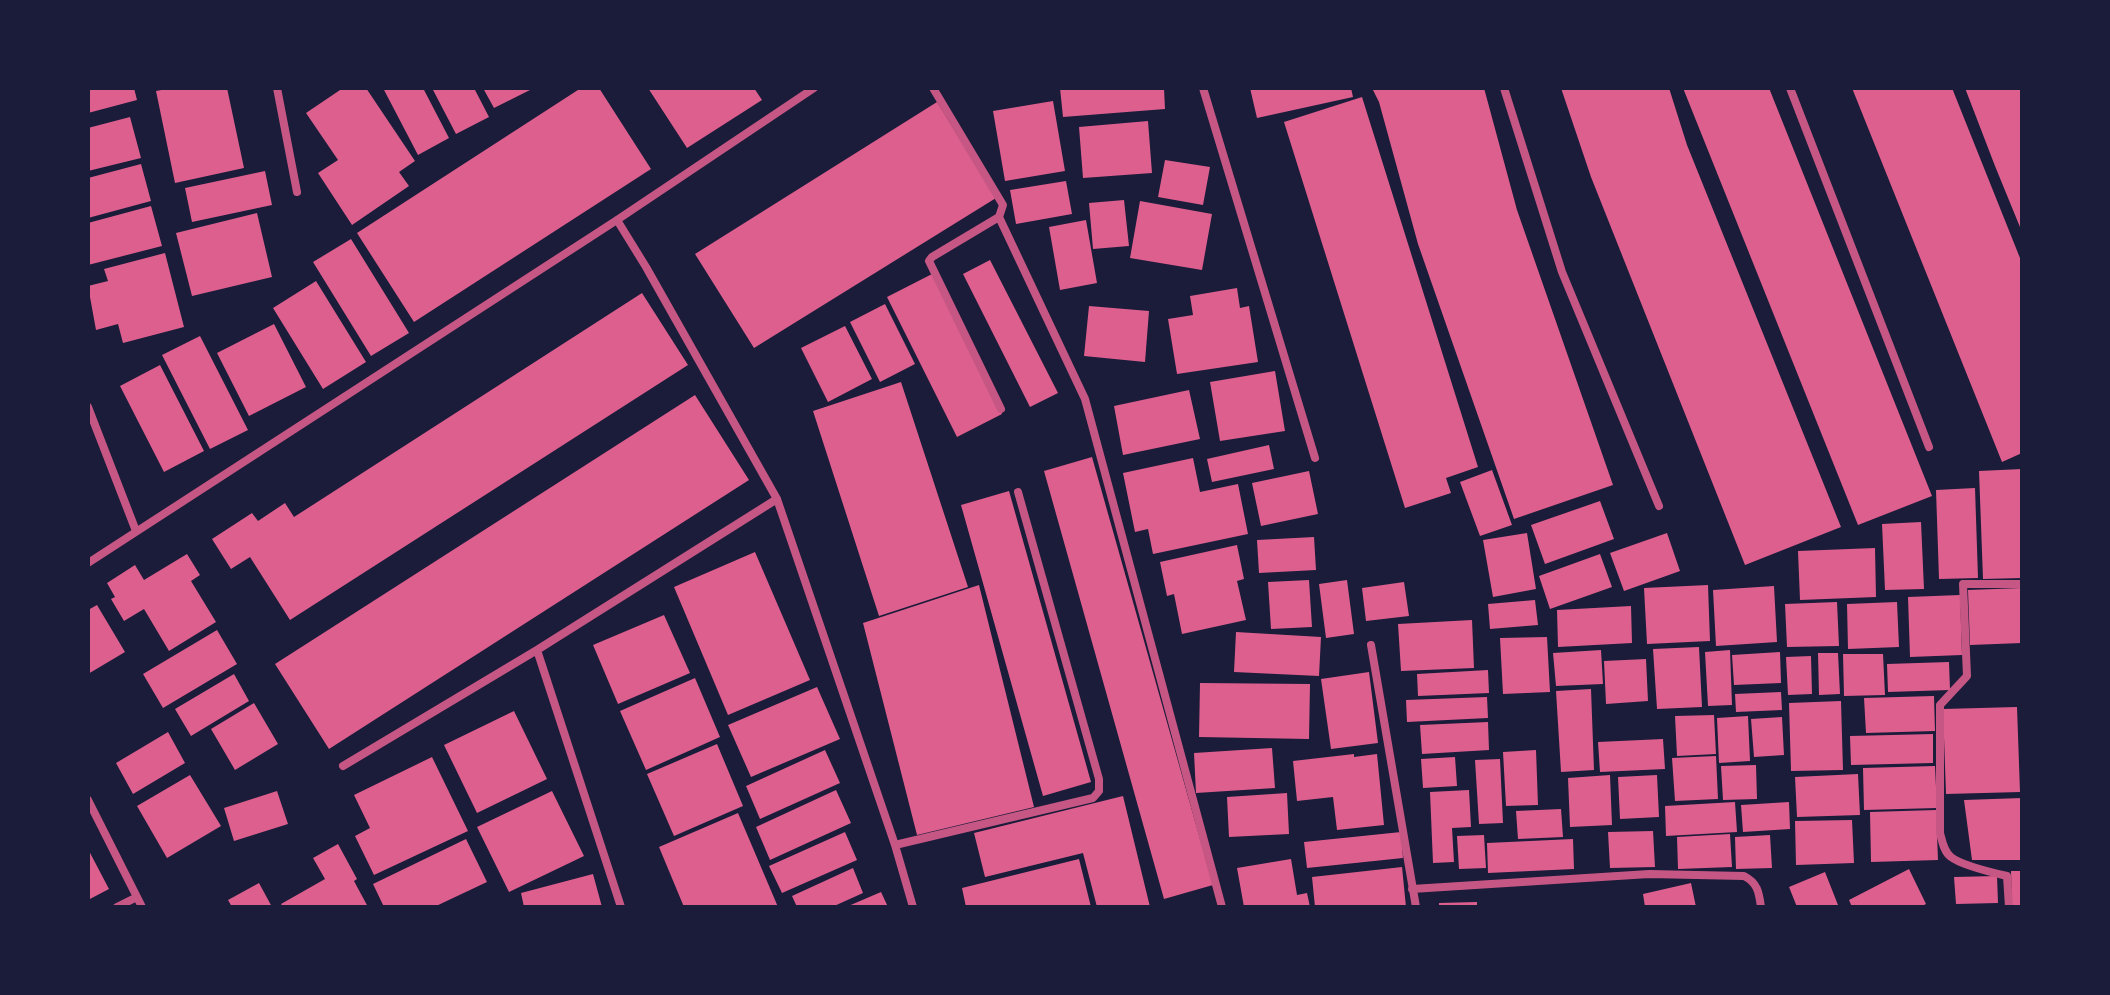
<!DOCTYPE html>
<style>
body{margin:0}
#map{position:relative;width:2110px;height:995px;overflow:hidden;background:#1b1b3a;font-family:"Roboto Condensed",sans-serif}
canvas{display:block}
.frame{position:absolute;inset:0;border:90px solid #1b1b3a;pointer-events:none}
</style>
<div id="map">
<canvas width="2110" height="995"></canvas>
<div class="frame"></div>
</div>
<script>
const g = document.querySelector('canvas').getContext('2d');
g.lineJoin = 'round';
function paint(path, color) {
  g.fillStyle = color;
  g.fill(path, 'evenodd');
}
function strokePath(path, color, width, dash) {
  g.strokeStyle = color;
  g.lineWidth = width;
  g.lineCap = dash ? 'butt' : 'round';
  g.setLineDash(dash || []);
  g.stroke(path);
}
paint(new Path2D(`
 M88,88H134L137,100L88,113Z
 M172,88H227L244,168L175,183L156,91Z
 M343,88H366L415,161L399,172L409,186L352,225L318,173L338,160L306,113Z
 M383,88H423L449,138L418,155Z
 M432,88H474L489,117L456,134Z
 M483,88H534L494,108Z
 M581,88H599L651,169L414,322L357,233Z
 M648,88H754L762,100L687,148Z
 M1060,88H1164L1165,109L1063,117Z
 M1250,88H1351L1353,97L1257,118Z
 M1372,88H1484L1517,210L1613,485L1514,519L1418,244L1379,102Z
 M1561,88H1669L1687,145L1841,527L1745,565L1591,177Z
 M1683,88H1769L1932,496L1858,525Z
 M1852,88H1952L2022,263V453L2002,462Z
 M1965,88H2022V232L1995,166Z
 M1362,97L1478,467L1446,478L1451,493L1405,508L1284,122Z
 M1053,101L1065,171L1005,181L993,111Z
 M937,102L996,198L754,348L695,254Z
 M130,117L141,158L88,171V128Z
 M1148,121L1152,173L1083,178L1079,127Z
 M1165,160L1210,167L1203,205L1158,197Z
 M141,164L151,201L88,218V178Z
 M265,171L272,205L192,222L185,188Z
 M1066,181L1072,214L1016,224L1010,190Z
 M1124,200L1129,246L1093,249L1089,203Z
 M1140,201L1212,214L1202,270L1130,258Z
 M151,206L162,246L88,265V223Z
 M257,213L272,277L192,296L176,233Z
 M1086,220L1097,283L1060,290L1049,227Z
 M351,239L409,333L371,356L313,262Z
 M165,253L184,327L123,343L118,324L96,330L88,286L108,281L104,269Z
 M990,260L1058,393L1030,407L963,274Z
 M932,274L1002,414L957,437L887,297Z
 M316,281L366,362L323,389L273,308Z
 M1237,288L1240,308L1249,306L1258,362L1177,374L1168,319L1193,315L1190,296Z
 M642,293L688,365L290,620L250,557L231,569L212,539L252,513L258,521L285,503L294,517Z
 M885,304L915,364L880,382L850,322Z
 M1089,306L1149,311L1145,362L1084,356Z
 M274,324L306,387L249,416L217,353Z
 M845,326L872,379L828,402L801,348Z
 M200,336L248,430L210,449L162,355Z
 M160,365L204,451L164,472L120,386Z
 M1275,371L1285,431L1220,441L1210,382Z
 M901,382L968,587L879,616L813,411Z
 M1189,390L1200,439L1123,455L1114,406Z
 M695,395L749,480L329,749L275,664Z
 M1269,445L1274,469L1212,482L1207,459Z
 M1092,457L1213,885L1164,899L1044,471Z
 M1193,458L1200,492L1238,484L1248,534L1153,554L1148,529L1135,532L1123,473Z
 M2022,469V578L1983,579L1979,471Z
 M1492,470L1512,525L1480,536L1460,482Z
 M1309,471L1318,514L1261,526L1252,483Z
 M1975,488L1978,578L1939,579L1936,490Z
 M1009,491L1091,782L1043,796L961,505Z
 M1600,501L1614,539L1545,564L1531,525Z
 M1921,522L1924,589L1885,590L1882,524Z
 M1527,533L1536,589L1493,597L1483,540Z
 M1667,533L1680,571L1624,591L1610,553Z
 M1314,537L1316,570L1259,573L1257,540Z
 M1237,545L1244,579L1237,581L1246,620L1182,634L1174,594L1167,596L1160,562Z
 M1875,548L1876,597L1800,600L1798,551Z
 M755,552L810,680L728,715L674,587Z
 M187,554L200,575L191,581L216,622L169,651L144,609L124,621L111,599L115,597L107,583L135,565L144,580Z
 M1600,554L1612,587L1550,609L1539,576Z
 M1309,580L1312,627L1271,629L1268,582Z
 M1347,580L1354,634L1326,638L1319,584Z
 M1404,582L1409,616L1366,621L1362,588Z
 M979,585L1034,807L917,835L863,623Z
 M1708,585L1710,641L1647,644L1644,588Z
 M1774,586L1777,642L1716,646L1713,590Z
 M2022,588V643L1970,645L1968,590Z
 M1960,595L1962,655L1910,657L1908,597Z
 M1535,600L1538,625L1490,629L1488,604Z
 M1837,602L1839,646L1787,647L1785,604Z
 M1897,602L1899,647L1848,649L1847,604Z
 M97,605L125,652L88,674V610Z
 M1631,606L1632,643L1558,647L1557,610Z
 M664,615L690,673L618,704L593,645Z
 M1472,620L1474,668L1401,671L1398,624Z
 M217,630L237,664L163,708L143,674Z
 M1236,632L1321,637L1319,676L1234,672Z
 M1547,637L1550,692L1503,694L1500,638Z
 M1699,647L1702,707L1657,709L1653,649Z
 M1601,650L1603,684L1556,686L1553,653Z
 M1730,650L1732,705L1708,706L1705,652Z
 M1780,652L1781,683L1734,685L1732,655Z
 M1818,653H1838L1840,694L1819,695Z
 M1843,654H1883L1885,695L1844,696Z
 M1811,656L1812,694L1788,695L1786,657Z
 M1646,659L1648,701L1606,704L1604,661Z
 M1949,662L1950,690L1888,692L1887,664Z
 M1488,670L1489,693L1418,696L1417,674Z
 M1369,672L1378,743L1331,749L1321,679Z
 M234,674L249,701L191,736L175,709Z
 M695,678L720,737L646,770L620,711Z
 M1200,683L1310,684L1309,739L1199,737Z
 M817,687L840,739L751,777L728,725Z
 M1591,689L1594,770L1561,772L1556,691Z
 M1781,692L1782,710L1736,712L1735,694Z
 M1934,696L1935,731L1866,733L1864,698Z
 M1487,697L1488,718L1407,722L1406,700Z
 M1841,701L1843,770L1791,771L1789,703Z
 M254,703L278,744L235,770L211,729Z
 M2017,707L2020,792L1946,794L1943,709Z
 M514,711L547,779L477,813L444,745Z
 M1714,715L1716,754L1677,756L1675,716Z
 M1748,716L1750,761L1719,763L1717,718Z
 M1782,717L1784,755L1754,757L1751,719Z
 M1488,722L1489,750L1422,754L1420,725Z
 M168,732L185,763L133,794L116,763Z
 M1933,734V763L1851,765L1850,736Z
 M1663,739L1665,769L1600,772L1598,742Z
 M717,744L743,806L674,836L647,774Z
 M1272,748L1275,788L1196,793L1194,753Z
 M825,750L840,783L760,819L746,786Z
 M1536,750L1538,805L1506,806L1503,752Z
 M1354,754V757L1377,754L1384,825L1337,830L1333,797L1297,801L1293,761Z
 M1716,756L1718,799L1675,801L1672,758Z
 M432,757L468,831L374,875L355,836L370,828L354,795Z
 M1455,757L1457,786L1423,788L1421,759Z
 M1500,759L1503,823L1479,824L1475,760Z
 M1756,765L1757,799L1723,800L1721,766Z
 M1935,766L1937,808L1864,810L1863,768Z
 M1858,774L1860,815L1797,817L1795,777Z
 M190,775L221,826L167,858L137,806Z
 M1610,775L1612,825L1570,827L1568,778Z
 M1657,775L1659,817L1620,819L1618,777Z
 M836,790L851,823L770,860L756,827Z
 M1469,790L1471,827L1452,828L1454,862L1433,863L1430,792Z
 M277,791L288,824L234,841L224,808Z
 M552,791L584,856L509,892L477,827Z
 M1287,793L1289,834L1229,837L1227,797Z
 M1123,796L1150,907H1097L1083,853L985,877L974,833Z
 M2022,798V860H1972L1964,800Z
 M1735,802L1737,832L1666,836L1665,806Z
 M1789,802L1790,829L1743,832L1741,805Z
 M1561,809L1563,837L1518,839L1516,811Z
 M1936,810L1938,860L1871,862L1870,812Z
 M738,813L778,907H684L659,847Z
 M1852,820L1854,863L1796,865L1795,821Z
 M1653,831L1655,867L1610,868L1608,832Z
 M845,832L857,860L782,893L769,866Z
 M1401,832L1403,858L1307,868L1304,842Z
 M1730,834L1732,867L1678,869L1677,837Z
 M1484,835L1486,868L1459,869L1457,836Z
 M1770,835L1772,868L1736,869L1735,837Z
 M466,839L487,882L434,907H384L373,884Z
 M1573,839L1574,869L1488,873L1487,843Z
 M338,844L357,879L354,881L368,907H283L281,904L325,879L313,858Z
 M88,849L109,889L88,900Z
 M1079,859L1091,907H966L962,888Z
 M1291,859L1297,895L1307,893L1310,907H1244L1237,868Z
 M1402,867L1406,907H1315L1312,877Z
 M853,868L863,893L832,907H797L792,896Z
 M1909,869L1926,904L1920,907H1852L1849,900Z
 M2011,871H2022V907H2012Z
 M1825,872L1838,905L1797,907L1789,887Z
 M593,874L602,907H524L521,893Z
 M1997,876L1998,903L1956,904L1954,877Z
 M259,883L272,907H232L228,900Z
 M1691,883L1696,907H1645L1643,894Z
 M881,892L888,907H846Z
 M1477,902V907H1439V903Z`), '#dd5f8e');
strokePath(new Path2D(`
 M277,88L297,192
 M933,88L1003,205L999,217L932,257L929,261L1001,409
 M1203,88L1315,458
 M1504,88L1562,272L1659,506
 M1790,88L1929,447
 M999,217L1085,399L1222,907
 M617,220L646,267L777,499L895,845L913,907
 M88,407L136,531
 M88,563L617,220L814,88
 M1371,645L1416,907
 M537,650L621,907
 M343,766L537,650L777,499
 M88,800L142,907
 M895,845L1093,798L1099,791V779L1018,492
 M1412,889L1649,874L1744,876C1758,883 1759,893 1761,907
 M117,907L137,897
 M2009,907L2007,876C1994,873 1961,865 1951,857C1944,852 1942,841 1940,833V705L1967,676L1963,584H2022`), '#c65784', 8);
</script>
